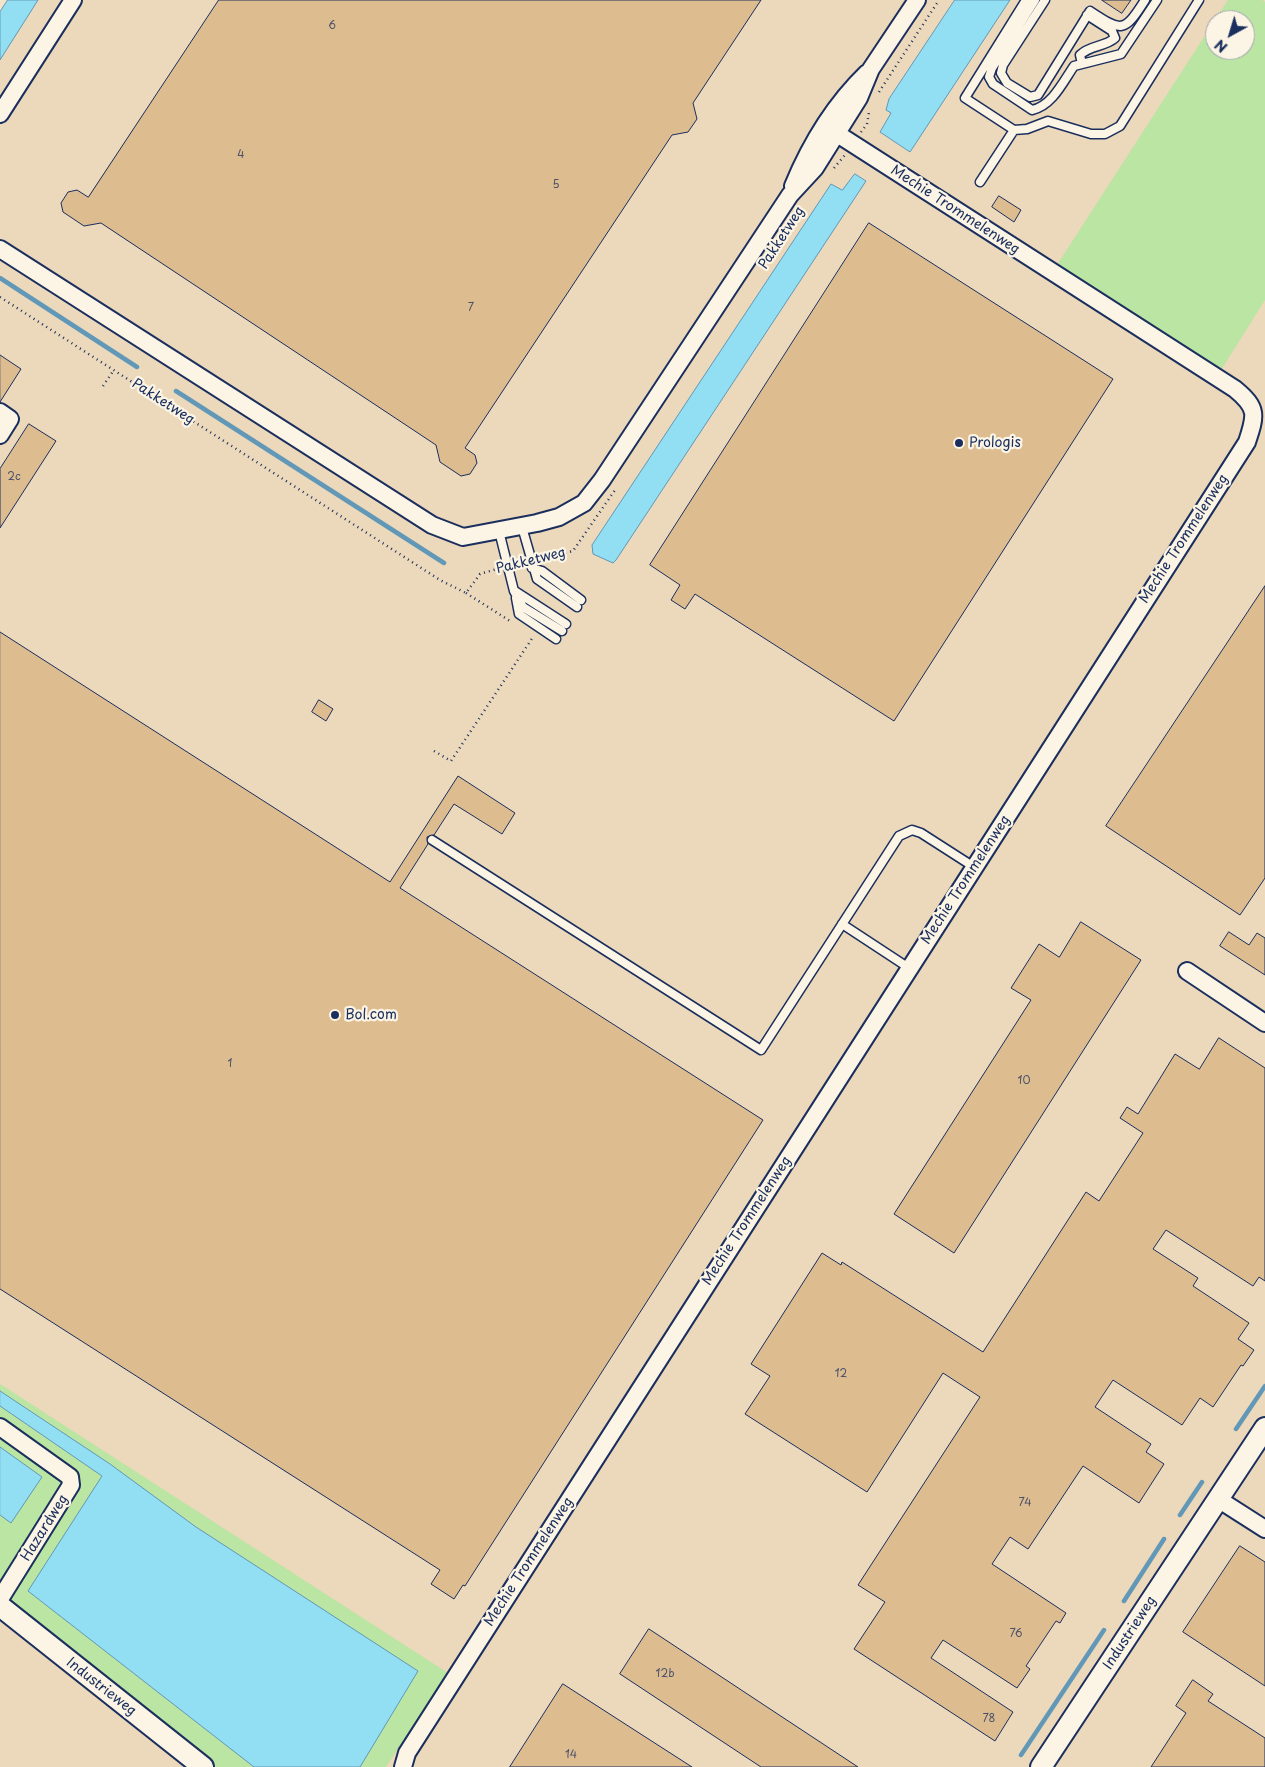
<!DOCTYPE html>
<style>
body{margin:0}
#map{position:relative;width:1265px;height:1767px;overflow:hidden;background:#f3e4cc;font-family:"Playpen Sans",sans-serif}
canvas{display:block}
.north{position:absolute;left:1205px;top:10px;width:50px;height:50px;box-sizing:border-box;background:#fcf5e5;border:1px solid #a2a6af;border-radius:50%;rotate:219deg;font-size:14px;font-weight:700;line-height:20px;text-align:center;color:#1b2f5e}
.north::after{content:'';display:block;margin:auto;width:18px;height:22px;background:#1b2f5e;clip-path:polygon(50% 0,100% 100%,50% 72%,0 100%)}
</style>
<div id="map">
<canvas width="1265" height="1767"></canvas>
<div class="north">N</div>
</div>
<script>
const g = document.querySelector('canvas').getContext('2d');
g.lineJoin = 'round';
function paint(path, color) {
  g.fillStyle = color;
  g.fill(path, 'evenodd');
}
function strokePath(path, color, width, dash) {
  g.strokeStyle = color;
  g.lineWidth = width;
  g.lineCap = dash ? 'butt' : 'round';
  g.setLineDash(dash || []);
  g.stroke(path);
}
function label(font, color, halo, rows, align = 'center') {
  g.font = font + ' "Playpen Sans",sans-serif';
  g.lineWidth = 4.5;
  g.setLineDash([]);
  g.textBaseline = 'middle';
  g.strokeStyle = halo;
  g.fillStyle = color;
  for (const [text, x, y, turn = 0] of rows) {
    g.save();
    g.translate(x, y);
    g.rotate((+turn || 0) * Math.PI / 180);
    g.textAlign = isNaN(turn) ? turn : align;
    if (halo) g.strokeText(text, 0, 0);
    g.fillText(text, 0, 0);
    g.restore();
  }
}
paint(new Path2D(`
 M7,0H1265V1767H0V11ZM1215,20H1245V50H1215Z`), '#ecd8ba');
paint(new Path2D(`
 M1228,0H1262L1265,2V300L1221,370L1057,265L1215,20V50H1245V20H1215Z
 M0,1384L448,1673L386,1767H360L417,1671L196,1527L110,1464L0,1391Z
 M0,1406L102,1476L29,1591L254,1767H216L11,1606L12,1589L76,1491L0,1421Z
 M0,1433L65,1482L0,1583V1515L10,1523L41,1477L0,1447Z`), '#bae5a2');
const water = new Path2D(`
 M8,0H38L0,60V12Z
 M955,0H1010L910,152L880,132L891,113L886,110L889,99Z
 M855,174L866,181L616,560L613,563L593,554L592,545L831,184L842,190Z
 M0,1391L110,1464L196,1527L418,1671L360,1767H254L28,1591L102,1476L0,1406Z
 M0,1447L42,1477L11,1523L0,1515Z`);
paint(water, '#92def2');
strokePath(water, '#6298b7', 1);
strokePath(new Path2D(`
 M0,278L137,367
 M176,391L444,563
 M1236,1429L1265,1386
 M1180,1515L1202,1482
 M1124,1601L1164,1539
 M1021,1755L1104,1630`), '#6298b7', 4.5);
const building = new Path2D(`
 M219,0H761L693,103L697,119L688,132L672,135L465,448L475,455L477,463L470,474L461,476L440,462L436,445L101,223L84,226L63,212L61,203L68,192L77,190L88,197Z
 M1102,0H1131L1122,13Z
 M999,196L1021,210L1014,222L992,207Z
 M869,223L1113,379L894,721L695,594L685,609L671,600L680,585L650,565Z
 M0,355L21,369L0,402Z
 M29,424L56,441L0,528V469Z
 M1265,586V878L1240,915L1106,826Z
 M0,632L390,882L458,776L515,813L502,834L454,804L434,835L427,837L428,844L400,888L763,1120L465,1586L463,1585L454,1599L431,1584L440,1570L0,1289Z
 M319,700L333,709L326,721L312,712Z
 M1081,922L1141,960L954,1253L894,1214L1031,1000L1011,988L1039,944L1059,957Z
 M1229,932L1249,945L1257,933L1265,938V975L1220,946Z
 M1219,1038L1265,1068V1281L1259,1277L1253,1286L1166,1230L1153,1249L1198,1278L1193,1286L1249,1323L1238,1339L1254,1350L1243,1366L1241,1365L1213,1407L1200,1398L1182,1425L1113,1380L1095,1407L1151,1444L1146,1452L1164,1464L1139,1503L1083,1466L1028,1549L1010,1537L992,1564L1066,1613L1060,1623L1056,1621L1026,1666L1030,1669L1017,1688L943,1640L931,1658L1013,1712L995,1741L854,1649L885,1602L858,1585L980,1397L943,1373L867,1492L745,1414L770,1376L751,1364L822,1253L841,1265L842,1262L983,1352L1086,1192L1099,1201L1143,1133L1120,1118L1127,1107L1138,1114L1175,1054L1199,1069Z
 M1240,1546L1265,1562V1686L1183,1632Z
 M649,1629L764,1705L858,1767H761L620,1674Z
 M1193,1680L1213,1694L1208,1701L1265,1738V1767H1151L1186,1713L1176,1706Z
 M563,1684L692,1767H510Z`);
paint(building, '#ddbc90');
strokePath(building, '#1b2f5e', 1);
const service = new Path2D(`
 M1026,0L965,98L1014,130L1027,129L1048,121L1091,134H1105L1120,126L1199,0
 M1035,0L992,68L989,77L993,84L1032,110C1052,106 1063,82 1074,66L1121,54L1157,0
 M1045,0L1003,65L1001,73L1007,83L1030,97L1038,95L1090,11C1122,32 1124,33 1145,0
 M1082,64L1080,55C1090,45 1105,47 1115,38L1112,31L1087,15
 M980,182L1014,130
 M522,527L537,579L577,607
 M499,531L514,591L523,607L562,631
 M532,568L542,571L581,600
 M515,591L566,624
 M516,598L519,614L556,639
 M432,840L761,1050L899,836L912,830L921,833L974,867
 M842,924L909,968`);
const minor = new Path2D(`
 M0,114L73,0
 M793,186C810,145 835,104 867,73
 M0,249L432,525L463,537L537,523L559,517L584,503L602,480L790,195L815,168L859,98L871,69L917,0
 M0,412L10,419L0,435
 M1187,971L1265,1023
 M0,1427L70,1477L71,1485L0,1599
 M1218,1499L1265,1529
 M403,1767L407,1753L1247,442C1256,415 1258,408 1235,389L825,126`);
const tertiary = new Path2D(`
 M0,1606L203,1767
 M1041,1767L1265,1428`);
strokePath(service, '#1b2f5e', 11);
strokePath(minor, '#1b2f5e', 20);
strokePath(tertiary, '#1b2f5e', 24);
strokePath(new Path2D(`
 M879,92L939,0
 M861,132L867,124L869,112
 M834,168L845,155
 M0,297L440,580L466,593L480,574L497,569
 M103,386L114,370
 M541,559L573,551L615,490
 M466,593L510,621
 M434,751L451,761L533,637`), '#1b2f5e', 2.5, [1, 4]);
strokePath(service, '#fcf5e5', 8);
strokePath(minor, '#fcf5e5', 16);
strokePath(tertiary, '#fcf5e5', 20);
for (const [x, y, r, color] of [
 [959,443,5,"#1b2f5e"],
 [335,1015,5,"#1b2f5e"]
]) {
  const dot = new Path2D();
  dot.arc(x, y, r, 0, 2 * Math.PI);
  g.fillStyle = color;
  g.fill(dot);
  strokePath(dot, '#fcf5e5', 2);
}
label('11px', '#4c526a', null, [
 ["6",332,26],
 ["4",241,155],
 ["5",556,185],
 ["7",471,308],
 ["2c",14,477],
 ["1",230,1064],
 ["10",1024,1081],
 ["12",841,1374],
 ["74",1025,1503],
 ["76",1016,1634],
 ["12b",665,1674],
 ["78",989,1719],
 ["14",571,1755]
]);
label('14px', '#1b2f5e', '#fcf5e5', [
 ["Mechie Trommelenweg",955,210,33],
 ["Pakketweg",782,238,-57],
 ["Pakketweg",163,402,33],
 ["Mechie Trommelenweg",1184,539,-57],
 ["Pakketweg",531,561,-14],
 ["Mechie Trommelenweg",966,880,-57],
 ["Mechie Trommelenweg",747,1221,-57],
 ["Hazardweg",45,1528,-58],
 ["Mechie Trommelenweg",529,1562,-57],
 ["Industrieweg",1130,1633,-57],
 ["Industrieweg",101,1687,38]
]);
label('14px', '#1b2f5e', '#fcf5e5', [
 ["Prologis",969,443],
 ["Bol.com",345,1015]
], 'left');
</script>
